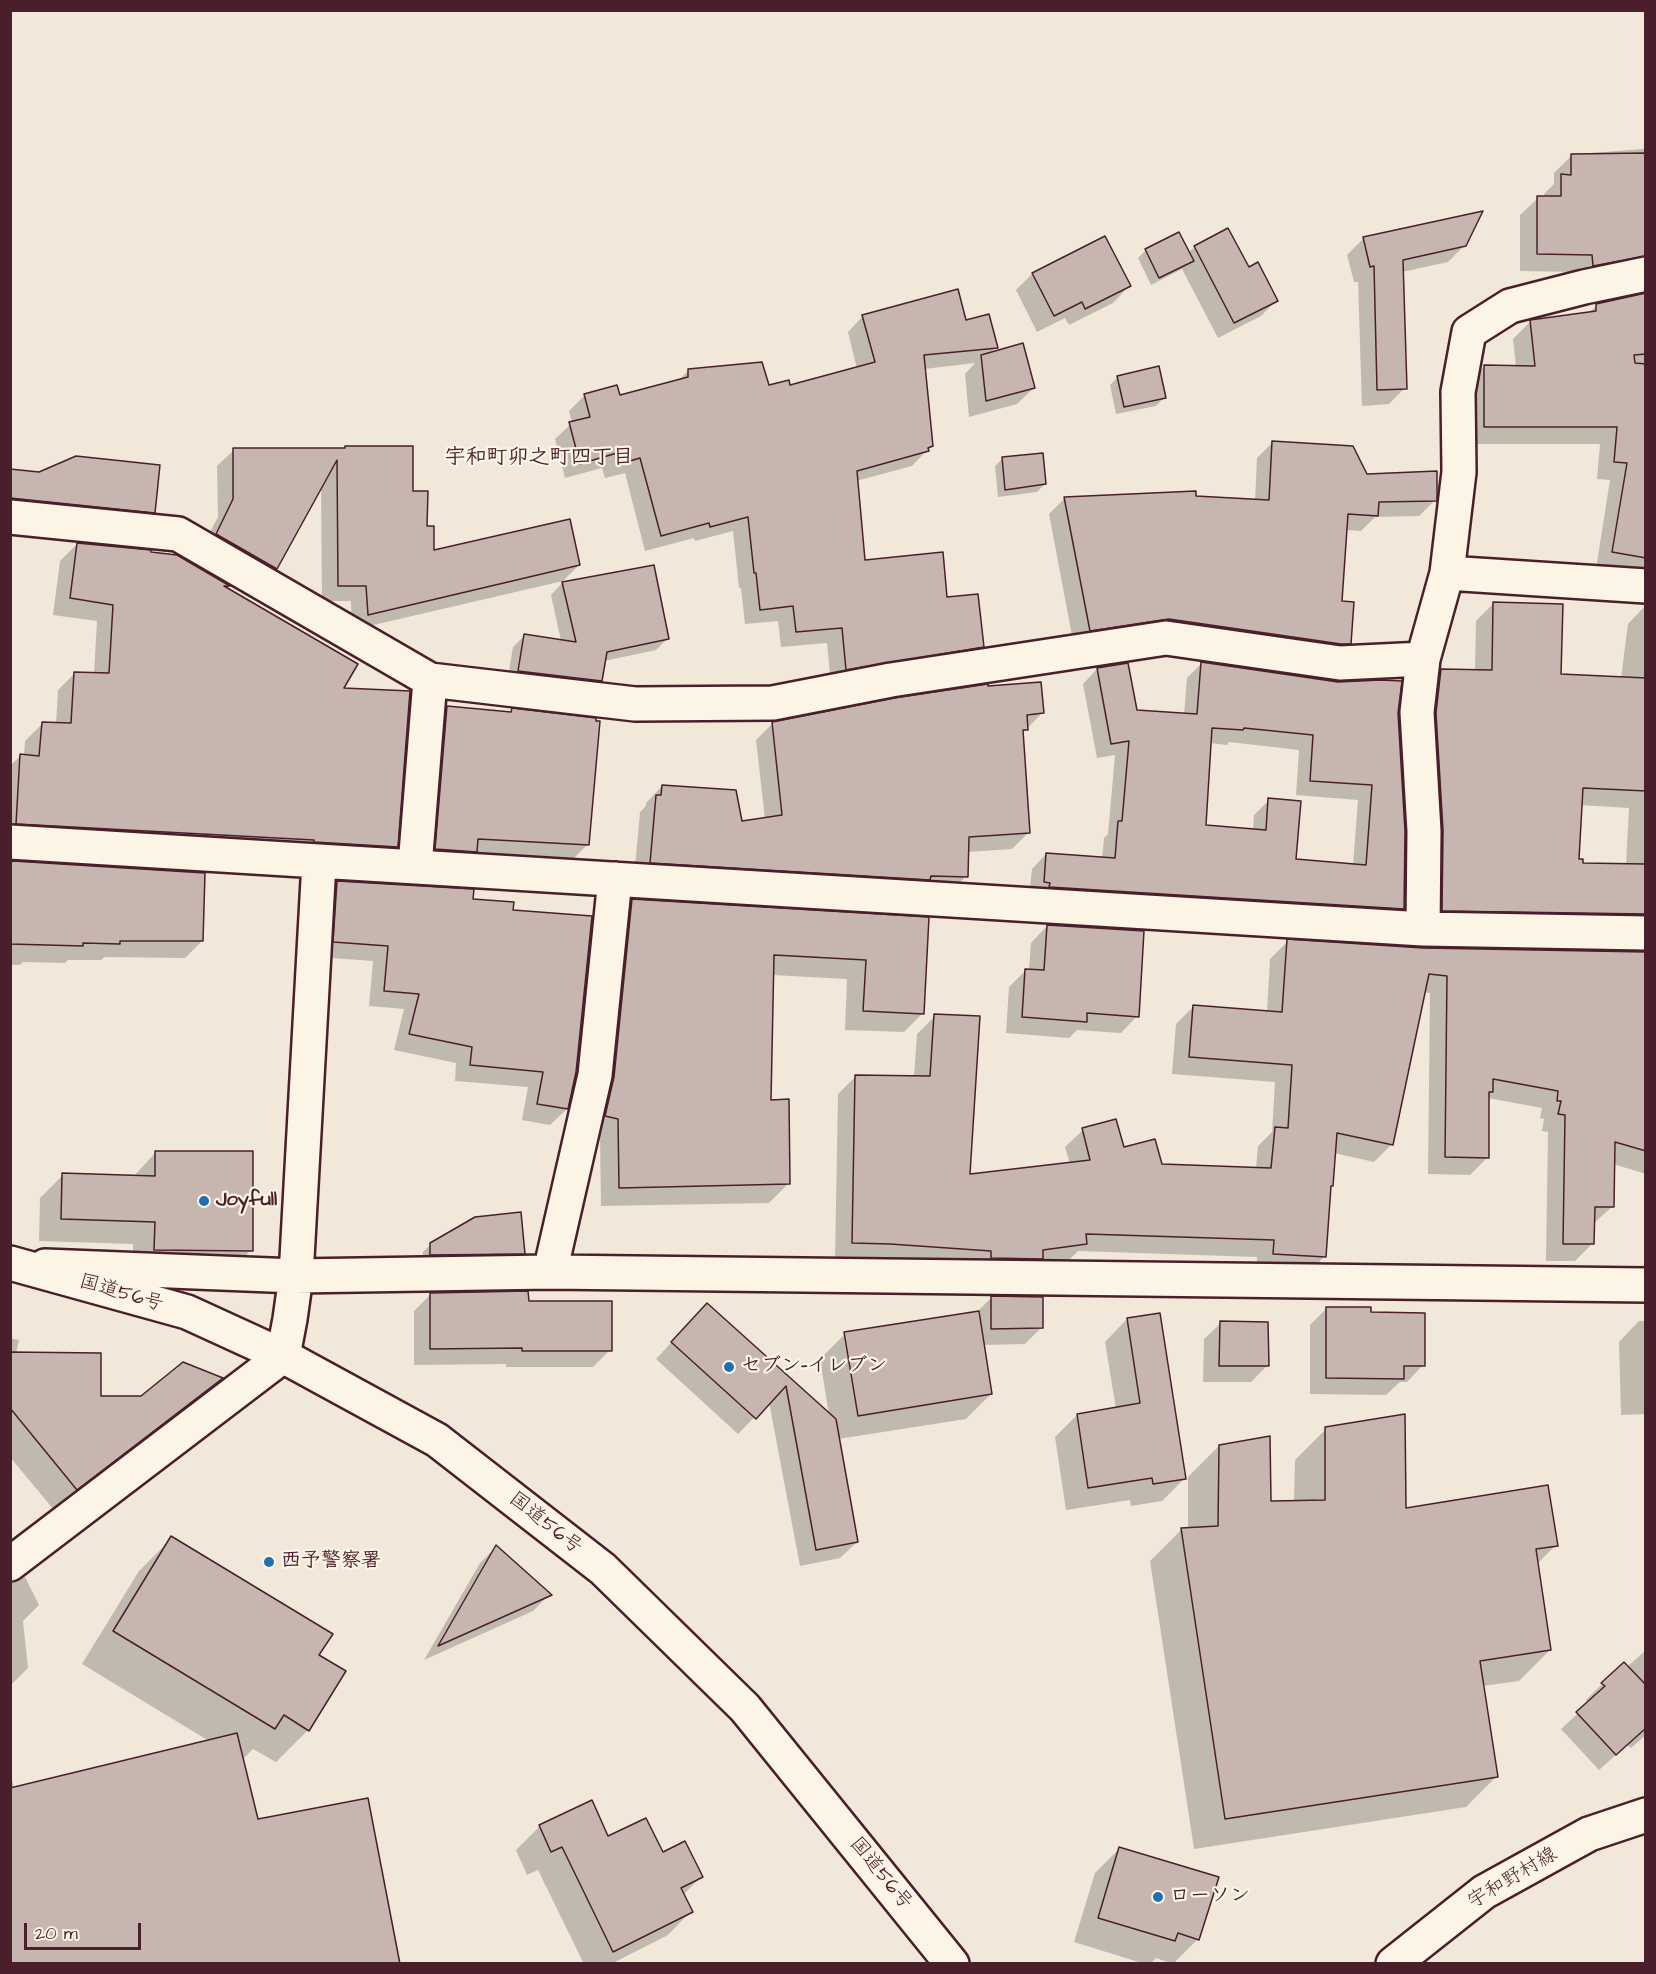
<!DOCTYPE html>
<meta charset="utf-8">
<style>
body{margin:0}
#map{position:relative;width:1656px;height:1974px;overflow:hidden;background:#f1e8da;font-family:"Architects Daughter",sans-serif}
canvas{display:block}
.frame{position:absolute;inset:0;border:12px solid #4a1f2b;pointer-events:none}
.scale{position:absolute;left:24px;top:1923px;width:117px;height:27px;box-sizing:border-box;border:3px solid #4a1f2b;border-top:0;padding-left:8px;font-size:18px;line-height:21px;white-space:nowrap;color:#4a1f2b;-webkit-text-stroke:4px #fcf5e5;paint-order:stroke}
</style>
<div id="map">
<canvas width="1656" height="1974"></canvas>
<div class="frame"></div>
<div class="scale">20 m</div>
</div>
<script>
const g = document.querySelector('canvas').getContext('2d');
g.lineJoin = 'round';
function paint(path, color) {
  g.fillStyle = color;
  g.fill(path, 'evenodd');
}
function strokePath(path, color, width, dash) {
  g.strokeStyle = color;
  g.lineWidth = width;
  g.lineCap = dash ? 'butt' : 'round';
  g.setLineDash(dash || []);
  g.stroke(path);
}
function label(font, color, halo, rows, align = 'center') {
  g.font = font + ' "Architects Daughter","Klee One",sans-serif';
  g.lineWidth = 4.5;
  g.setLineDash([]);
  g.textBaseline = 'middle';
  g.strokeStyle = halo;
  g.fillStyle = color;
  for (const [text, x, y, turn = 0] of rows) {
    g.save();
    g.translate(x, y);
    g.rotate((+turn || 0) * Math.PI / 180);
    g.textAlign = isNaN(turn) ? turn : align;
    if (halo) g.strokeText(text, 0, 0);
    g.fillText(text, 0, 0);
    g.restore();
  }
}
paint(new Path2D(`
 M1646,146V285L1576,283L1575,272L1520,271V215L1538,198H1544V194L1554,184V173L1572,155H1589L1591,153L1643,149Z
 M1364,238L1465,245L1448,262L1402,272L1405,388L1389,404L1362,406L1358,282H1354L1347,255Z
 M1195,247L1248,268L1277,300L1261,316L1218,338L1182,269L1151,285L1138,258L1146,250L1188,253Z
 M1032,274L1129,286L1113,303L1069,325L1065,318L1037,332L1016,290Z
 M1646,295V595L1596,569L1610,480L1597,479L1600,444H1467V384L1484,367H1516L1513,339L1530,322L1588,314L1597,305Z
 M863,316L965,322L996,347L989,355L1034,388L1017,404L969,417L965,374L975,363L924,369L931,446L912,466L856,481L864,562L946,599L982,646L967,662L831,684L827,643L781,647L778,621L745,624L741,588H739L733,531L695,541L694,538L645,551L625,473L605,478L602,468L565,478L555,439L572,423L569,411L585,395L619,397L678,381L689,370L768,387H789L857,369L848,332Z
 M1118,377L1164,398L1156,406L1116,414L1110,385Z
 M1273,442L1435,500L1419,516L1375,517L1361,531L1345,530L1340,603L1350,643L1334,659L1074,646L1049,514L1065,498H1195L1255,501L1257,458Z
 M234,450H344L411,492L426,527L433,551L579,565L563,581L352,630L351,601H322L321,485L275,568L259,585L200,551L218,517L217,466Z
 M1003,458L1045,484L1037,492L998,497L995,466Z
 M10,486L153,512L138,527L10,514Z
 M77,544L176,556L228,586L226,589L341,689L396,846L379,863L10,841V766L20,756H24L25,741L42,724H56L58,690L75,673L94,674L97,621L53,615L60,561Z
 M562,583L668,638L656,650L604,661L601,681L589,692L507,683L513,647L524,636L561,641L551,595Z
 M1494,603L1560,675L1621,678L1628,624L1645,606L1646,942L1425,928L1424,688L1441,670L1475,671L1476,621ZM1580,805L1629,808L1626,865L1582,864L1577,861Z
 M1201,664L1397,713L1403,908L1388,923L1029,897L1032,869L1046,854L1102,859L1104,838L1108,834L1115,755L1097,758L1083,684L1097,669L1136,711L1184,715L1187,678ZM1229,742L1299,750L1296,795L1358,800L1353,865L1294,861L1269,800L1254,815L1253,831L1205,827L1210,743L1227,745Z
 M447,708L510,713L513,710L587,845L573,859L474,853L461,866L421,863L433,722Z
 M1042,713L1022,734L1028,833L1012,849L967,852L966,876L950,893L634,878L640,812L646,806V803L662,786L741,823L765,819L756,740L773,723Z
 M10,862L203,874L202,941L185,958L105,957L101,960H68L65,963L23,962L20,965H10Z
 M337,882L472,900L567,1109L550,1125L522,1120L528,1087L455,1081L456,1063L394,1050L404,1009L369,1006L373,961L318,957L321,898Z
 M632,901L927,919L923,1013L904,1032L845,1030L847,979L772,975L770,1101L788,1184L769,1203L601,1206L600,1137L587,1135L613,920Z
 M1047,926L1137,1016L1121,1033L1077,1030L1069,1038L1006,1033L1009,987L1026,970H1029L1031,943Z
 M1288,941L1423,949L1646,953V1174L1613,1164V1206L1593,1224V1243L1575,1261H1546L1548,1132L1542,1131L1544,1119L1540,1118L1542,1108L1488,1098V1157L1470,1175L1428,1174L1430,993L1423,992L1392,1144L1374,1162L1334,1153L1329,1188L1324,1257L1307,1274L1256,1271L1257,1257L1078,1251L1068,1261L1034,1265L835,1260L838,1094L856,1076L914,1077L917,1034L935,1016L968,1176L1070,1164L1065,1147L1083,1130L1161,1165L1256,1169L1258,1146L1272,1132L1275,1082L1172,1074L1176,1024L1194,1006L1267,1012L1270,959Z
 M156,1152L251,1250L229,1273L133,1272V1244L39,1241L40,1198L63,1175L133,1177Z
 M431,1244L523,1253L515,1261L423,1262V1252Z
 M431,1294L527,1302L610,1350L593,1367H506V1364L414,1365V1311Z
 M992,1297L1041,1328L1025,1344L983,1345L991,1394L966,1419L838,1439L857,1542L840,1558L800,1566L769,1402L738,1434L656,1359L691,1321L829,1415L820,1359L845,1334L977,1312Z
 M1327,1308L1369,1314L1423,1365L1407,1382H1400L1386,1395L1310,1394V1325Z
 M1127,1319L1184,1479L1162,1501L1131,1506L1130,1500L1066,1510L1055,1437L1077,1415L1116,1409L1105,1342Z
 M1639,1321H1646V1414L1621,1415L1619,1342Z
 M1221,1323L1267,1366L1251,1382H1203L1204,1339Z
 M10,1338L19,1340L16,1353L99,1397L142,1398L220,1379L199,1400L54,1510L10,1457Z
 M1326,1429L1404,1509L1556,1545L1536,1565L1550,1650L1519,1681L1483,1686L1497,1776L1466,1807L1194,1849L1150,1561L1181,1530L1188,1529V1477L1219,1446L1269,1502H1294L1295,1460Z
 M172,1538L317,1656L308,1730L276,1762L253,1749L242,1760L257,1821L10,1964V1771L14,1788L209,1741L82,1664L139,1571Z
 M496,1547L549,1595L533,1611L424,1660L480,1563Z
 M25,1577L39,1605L23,1621L28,1668L10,1686V1584Z
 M1646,1650V1735L1631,1748L1627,1745L1599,1770L1561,1729L1589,1703L1586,1700L1602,1684L1627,1667Z
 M540,1826L607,1838L663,1854L701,1877L683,1895L691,1911L668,1935L611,1964H584L538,1870L527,1875L516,1850Z
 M1120,1848L1198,1939L1173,1964L1156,1958L1150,1964H1145L1074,1942L1095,1873Z`), '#0003');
const building = new Path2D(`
 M1646,153V256L1593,266L1592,255L1537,254V196H1561V174L1571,175V154Z
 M1483,211L1466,246L1403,260L1407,389L1377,390L1374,266L1370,267L1363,237Z
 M1228,228L1249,267L1258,262L1278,301L1234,323L1194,246Z
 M1179,232L1194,261L1159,278L1145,249Z
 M1105,236L1131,286L1085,309L1082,302L1054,316L1032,273Z
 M958,289L966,320L989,314L998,348L924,355L933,446L928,448L929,451L857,471L865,560L943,552L947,597L978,594L984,647L846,670L842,628L796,632L793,606L760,610L756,573H754L748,517L710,527L709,523L661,536L640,458L620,464L617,453L580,464L569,422L590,417L584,394L617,385L620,395L688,377V369L762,362L769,385L789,380L790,385L875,362L862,315Z
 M1646,293V354L1634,355L1635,363L1646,364V558L1612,552L1627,463L1614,462L1617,427H1484V365L1535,366L1530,320L1596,311V304Z
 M1023,343L1035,388L986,401L981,355Z
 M1159,366L1166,398L1124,407L1117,376Z
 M1272,441L1353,446L1367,474L1437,471V501L1379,502L1378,516L1348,514L1342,601L1354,602L1351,644H1341L1169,619L1090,631L1064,497L1196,491V496L1269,500Z
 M345,446H413V491H428L427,526H434V550L570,519L580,565L368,615L366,586H338L337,460L277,569L216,534L233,499V448H345Z
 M1043,453L1046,484L1005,490L1002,457Z
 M76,456L160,465L155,513L10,498V469L39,472Z
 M77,543L151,550V552L177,555L230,586H224L358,664L344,688L410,691L398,847L314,842V840L16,824L20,754L39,756L42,722L71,723L74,672L109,673L113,605L70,598Z
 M654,565L669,639L607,652L602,681L518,671L524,634L576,642L562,582Z
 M1493,602L1563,604L1561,674L1646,678V791L1583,788L1579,859H1583V863L1646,864V914L1442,911L1443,830L1436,713L1441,669L1492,670Z
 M1201,662L1338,682L1381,680L1402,681L1398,713L1405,831L1404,909L1049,887L1050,883L1044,882L1046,853L1115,858L1118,821H1122L1129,741L1111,744L1097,668L1128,663L1137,710L1197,714ZM1212,728L1243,730L1244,728L1313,735L1310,781L1372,785L1366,865L1296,859L1301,801L1268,798L1266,830L1206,825Z
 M1041,682L1044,713L1027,715L1028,730H1023L1030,833L969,837L968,877L931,876L930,880L650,863L656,795H661L662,785L736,790L742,821L782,815L772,722L894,698L988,684V686Z
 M447,706L511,712L512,708L596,718V721H600L589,845L478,839L477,852L435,849Z
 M13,861L205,873L203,941H120V944L83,943V946L10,944V863Z
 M337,881L474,889L473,899L514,902L513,910L592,916L576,1072L568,1109L537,1104L543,1072L470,1065L472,1047L409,1034L419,994L384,991L388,946L333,942Z
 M632,899L929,917L924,1014L863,1011L866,960L774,955L771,1100L789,1099L790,1184L619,1188L618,1119L605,1116L614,1077Z
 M1047,925L1144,931L1139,1017L1087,1013V1022L1022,1017L1025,969L1044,970Z
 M1287,939L1423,948L1646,952V1151L1615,1142L1614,1207H1595L1594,1244H1563L1565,1115L1558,1114L1561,1101H1557L1558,1091L1493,1079V1092H1489V1158L1445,1157L1447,976L1429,974L1393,1145L1337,1133L1333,1186H1331L1326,1257L1273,1254L1274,1240L1086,1234L1087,1244L1043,1250V1259L991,1258V1251L890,1244L852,1243L855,1075L930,1076L934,1014L980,1016L970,1174L1090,1160L1082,1128L1116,1119L1124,1147L1155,1139L1162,1164L1271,1168L1275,1127L1288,1128L1292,1065L1189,1057L1193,1005L1282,1012Z
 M155,1151H253V1251L154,1250L155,1222L61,1219L62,1173L155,1176Z
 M521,1212L525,1254L430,1255V1243L475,1217Z
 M528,1291L529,1301H612V1351H522V1348L430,1349V1293Z
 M991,1296L1043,1297V1328L991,1329Z
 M707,1303L836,1419L858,1542L816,1550L786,1386L756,1419L671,1342Z
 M1326,1307H1371V1312L1425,1313V1366H1404V1379L1326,1378Z
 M979,1311L992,1394L858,1416L844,1332Z
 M1160,1313L1186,1479L1153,1484L1152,1478L1088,1488L1077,1414L1140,1403L1127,1318Z
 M1220,1321L1268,1322L1269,1366H1219Z
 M10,1352L101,1353V1396H141L183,1362L223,1378L77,1490L10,1408Z
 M1405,1414L1406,1508L1548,1485L1558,1546L1536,1549L1551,1650L1480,1661L1498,1777L1225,1819L1181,1528L1218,1526L1219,1445L1270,1436L1271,1501L1325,1500V1427Z
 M171,1536L333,1634L319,1655L346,1671L309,1731L284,1715L275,1729L113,1631Z
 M496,1545L552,1595L438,1646Z
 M1624,1662L1646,1685V1728L1616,1755L1576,1712L1605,1686L1601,1683Z
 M237,1733L258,1819L368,1798L400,1964H10V1788Z
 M592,1800L608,1836L646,1818L663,1852L685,1841L703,1877L681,1888L693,1912L613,1952L562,1847L551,1852L539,1825Z
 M1119,1847L1219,1877L1199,1940L1178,1933L1175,1941L1098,1918Z`);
paint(building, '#c7b6af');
strokePath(building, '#4a1f2b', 1.5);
const street = new Path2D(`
 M10,517L178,534L430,680L635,704L773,703L891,680L1166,638L1340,663L1423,659
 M1447,573L1646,586
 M10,842L1423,929L1646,933
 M415,866L430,680
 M1423,929L1424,831L1417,712L1423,659L1447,573L1459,472L1458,392L1469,332L1510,306L1584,287L1646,274
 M45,1266L296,1276L550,1272L1646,1285
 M550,1272L595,1075L615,879
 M10,1564L283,1356L290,1319L296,1276L319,862`);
const primary = new Path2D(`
 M1393,1964L1484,1892L1589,1834L1646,1815`);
const highway = new Path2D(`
 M10,1263L187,1312L283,1356L437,1440L603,1569L745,1708L952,1964`);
strokePath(street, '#4a1f2b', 38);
strokePath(primary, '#4a1f2b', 38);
strokePath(highway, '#4a1f2b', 38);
strokePath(street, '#fcf5e5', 33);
strokePath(primary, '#fcf5e5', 33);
strokePath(highway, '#fcf5e5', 33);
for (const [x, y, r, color] of [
 [204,1201,6,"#1f6fb2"],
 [729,1367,6,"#1f6fb2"],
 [269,1562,6,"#1f6fb2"],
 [1158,1897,6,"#1f6fb2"]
]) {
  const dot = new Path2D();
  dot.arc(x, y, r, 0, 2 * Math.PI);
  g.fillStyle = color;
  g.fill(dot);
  strokePath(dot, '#fcf5e5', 2);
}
label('bold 20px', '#4a1f2b', '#fcf5e5', [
 ["Joyfull",216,1201],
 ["セブン-イレブン",741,1367],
 ["西予警察署",281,1562],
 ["ローソン",1170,1897]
], 'left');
label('20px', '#4a1f2b', '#fcf5e5', [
 ["国道56号",121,1294,16],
 ["国道56号",545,1524,38],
 ["国道56号",880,1874,51],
 ["宇和野村線",1513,1879,-31]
]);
label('bold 21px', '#4a1f2b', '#fcf5e5', [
 ["宇和町卯之町四丁目",539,459]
]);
</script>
